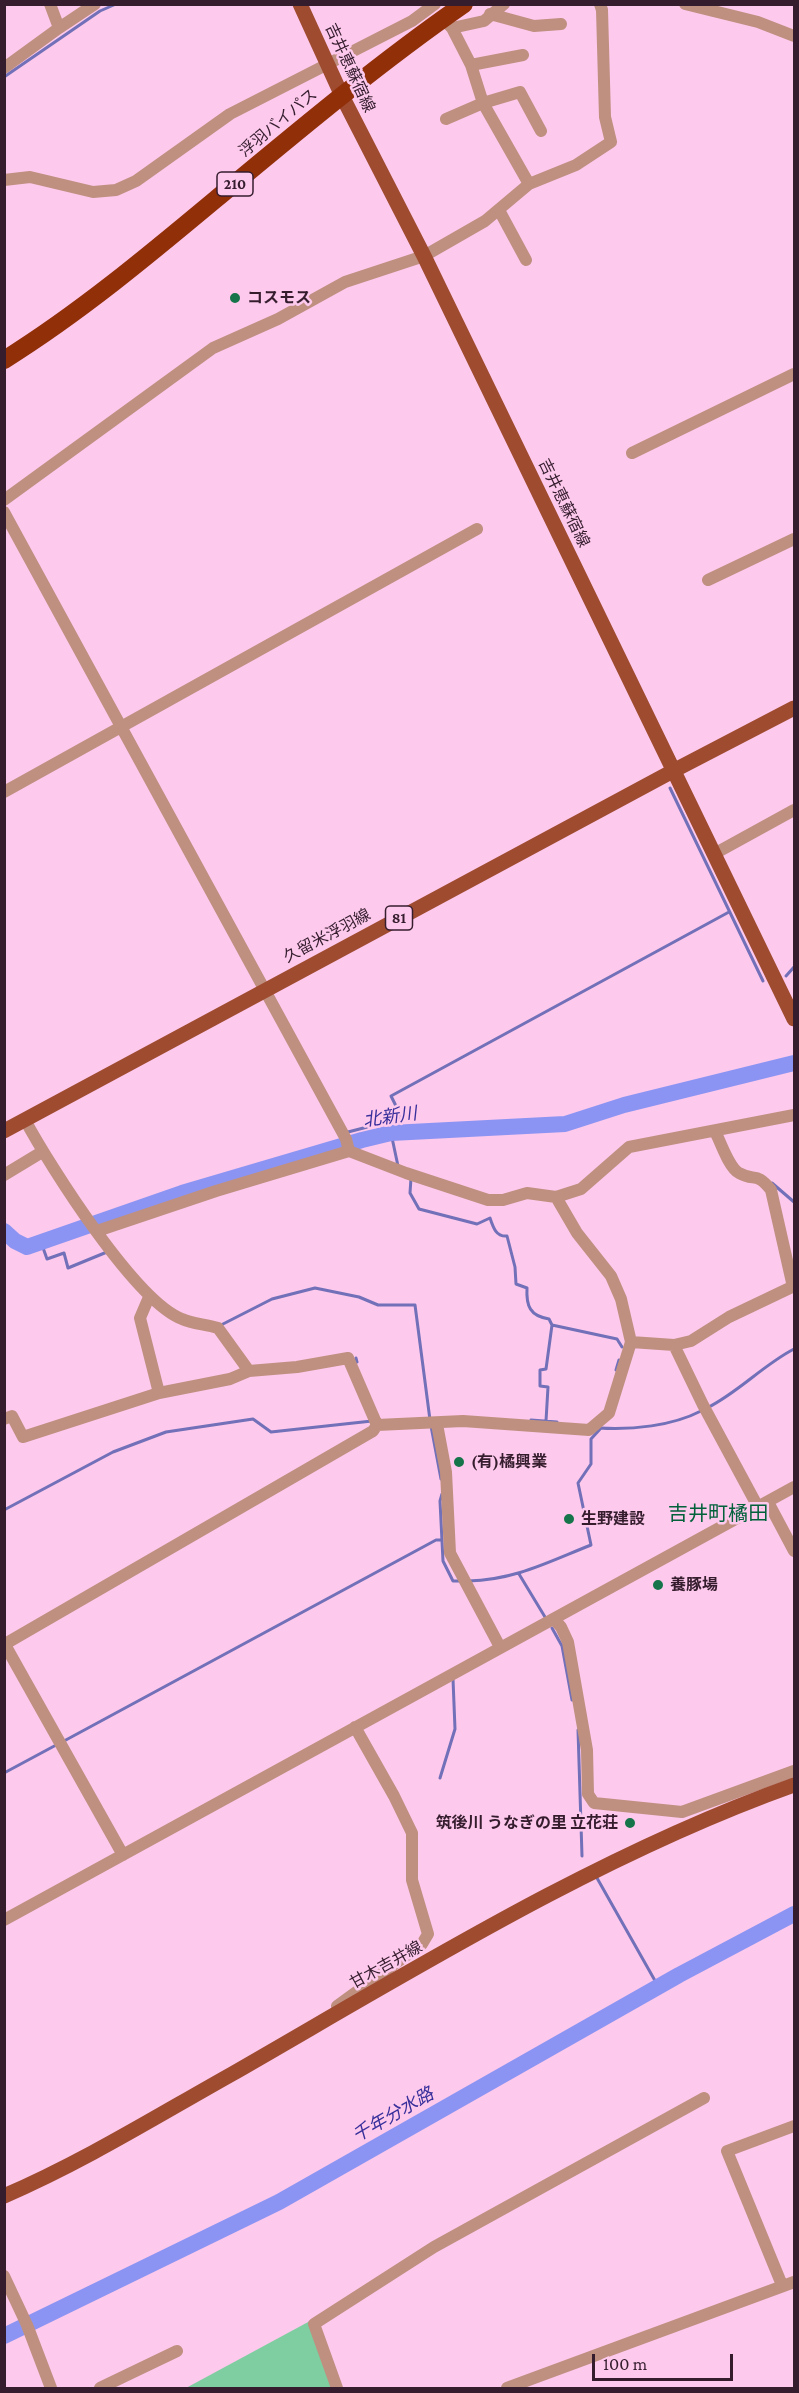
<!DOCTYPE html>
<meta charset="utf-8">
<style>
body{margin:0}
#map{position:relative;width:799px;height:2393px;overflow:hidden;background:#fdc9ec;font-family:"Crimson Pro",serif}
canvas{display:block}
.frame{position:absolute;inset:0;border:6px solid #351d2e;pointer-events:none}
.scale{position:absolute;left:592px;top:2354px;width:141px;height:27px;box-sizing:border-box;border:3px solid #351d2e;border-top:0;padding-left:8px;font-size:18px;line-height:21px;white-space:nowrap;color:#351d2e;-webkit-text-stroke:4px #fdc9ec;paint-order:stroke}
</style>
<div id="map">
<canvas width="799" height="2393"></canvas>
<div class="frame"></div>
<div class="scale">100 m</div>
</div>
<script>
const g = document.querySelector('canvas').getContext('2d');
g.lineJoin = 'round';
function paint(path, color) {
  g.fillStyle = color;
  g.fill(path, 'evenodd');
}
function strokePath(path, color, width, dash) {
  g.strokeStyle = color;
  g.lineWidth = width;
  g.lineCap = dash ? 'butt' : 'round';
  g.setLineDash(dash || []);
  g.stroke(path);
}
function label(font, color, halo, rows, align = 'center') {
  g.font = font + ' "Crimson Pro","Noto Sans JP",serif';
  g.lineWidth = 5;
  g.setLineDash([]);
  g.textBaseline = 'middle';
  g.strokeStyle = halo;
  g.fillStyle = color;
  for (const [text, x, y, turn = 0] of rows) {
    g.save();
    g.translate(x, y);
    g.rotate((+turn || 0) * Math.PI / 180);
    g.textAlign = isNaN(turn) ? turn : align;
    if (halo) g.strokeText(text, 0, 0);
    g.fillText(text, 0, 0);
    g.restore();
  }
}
paint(new Path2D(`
 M310,2321L334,2388H186Z`), '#7ecea1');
strokePath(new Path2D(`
 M4,77L100,11L116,4
 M670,788L763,981
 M786,976L794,967
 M348,1132L402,1118L391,1096L729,912
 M391,1133L398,1166
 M411,1178L410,1193L419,1209L477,1224L490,1218C493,1227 496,1237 507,1236L515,1267L516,1284L527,1288C526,1306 530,1316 549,1319L552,1325L546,1369L540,1370V1386L548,1387L546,1421
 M772,1183L794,1202
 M41,1242L47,1259L64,1253L68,1268L107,1252
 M223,1324L272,1299L315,1288L359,1297L378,1305H415L430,1420
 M552,1325L617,1339L622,1347
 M356,1358L357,1362
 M616,1370L619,1360
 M707,1408C739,1392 763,1365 794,1349
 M531,1420L557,1422
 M431,1426L441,1479
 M599,1428C632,1430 672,1426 701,1411
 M442,1494L440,1501L443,1561L453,1581H461
 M4,1510L113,1452L166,1432L253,1419L271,1432L372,1421
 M519,1574L545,1617
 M468,1581C515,1580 548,1562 591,1545L578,1483L591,1464V1439L601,1428
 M552,1628L562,1646L572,1700
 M578,1730L582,1856
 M64,1741L436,1540H441
 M4,1773L58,1744
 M440,1778L455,1729L453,1679
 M597,1878L658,1986`), '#7170b8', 3);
strokePath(new Path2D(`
 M4,1231L15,1241L27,1247L182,1193L362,1140L391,1133L565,1124L624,1105L794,1063
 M4,2336L279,2202L679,1975L794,1914`), '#8b94f3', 16);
strokePath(new Path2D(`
 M50,4L59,28
 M685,4L758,22L794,36
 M490,14L534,26L561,24
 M448,24L452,28L484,21L504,4
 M452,28L471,65L483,103L529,184
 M471,65L523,55
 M4,68L59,28L95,4
 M446,119L483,103L520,92L541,131
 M4,180L30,177L93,192L116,190L136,181L230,114L412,21L435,4
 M499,210L526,260
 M632,453L794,374
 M4,500L213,348L278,319L345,282L424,256L485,221L529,184L576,165L611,142L605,117L602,10L600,4
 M4,512L346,1139L349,1151
 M708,580L794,539
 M4,792L477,529
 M714,854L794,810
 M25,1120C50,1166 135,1301 182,1319C193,1324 206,1324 218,1328L249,1371L297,1367L348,1358L377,1425
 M715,1131C720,1141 729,1168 739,1173C755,1182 756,1171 771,1190L793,1287
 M349,1151L406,1173L488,1200H503L527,1193L556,1197L581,1189L629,1147L794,1115
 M4,1175L42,1152
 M97,1231L216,1191L349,1151
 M149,1297L140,1318L159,1393L230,1379L249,1371
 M631,1342L674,1345L691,1341L729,1317L794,1286
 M674,1345L703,1405L758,1507
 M4,1419L12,1416L23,1437L159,1393
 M437,1424L446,1472L450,1553L500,1647
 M768,1502L794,1551
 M554,1619L561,1627L568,1642L587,1750L588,1794L594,1803L682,1812L794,1771
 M4,1643L123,1855
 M5,1644L373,1431L377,1425L463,1421L589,1430L609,1413L631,1342L621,1299L611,1276L577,1233L556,1197
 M4,1920L794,1487
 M337,2006L422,1944L428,1934L412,1880V1833L394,1796L355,1727
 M4,2276L27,2325L51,2388
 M782,2285L727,2151L794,2126
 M100,2388L177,2351
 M337,2388L314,2324L434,2247L704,2098
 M507,2388L794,2282`), '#bf8f80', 12);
strokePath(new Path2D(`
 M300,4L342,96L424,256L794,1019
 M4,1131L673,771L794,708
 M4,2196C83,2162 157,2116 232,2074C413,1970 598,1855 794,1785`), '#9f4b30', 15);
strokePath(new Path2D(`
 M4,360C84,310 156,249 228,189C305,125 382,61 464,4`), '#912f09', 18);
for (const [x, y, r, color] of [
 [235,298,6,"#15744a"],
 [459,1462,6,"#15744a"],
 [569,1519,6,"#15744a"],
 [658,1585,6,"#15744a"],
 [630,1823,6,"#15744a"]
]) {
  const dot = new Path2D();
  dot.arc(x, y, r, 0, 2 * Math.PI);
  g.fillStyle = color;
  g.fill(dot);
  strokePath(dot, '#fdc9ec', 2);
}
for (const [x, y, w] of [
 [235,184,36],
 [399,918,27]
]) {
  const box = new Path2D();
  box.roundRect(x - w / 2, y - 12, w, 24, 4.5);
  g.fillStyle = '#fdc9ec';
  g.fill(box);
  strokePath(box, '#351d2e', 1.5);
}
label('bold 15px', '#351d2e', null, [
 ["210",235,184],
 ["81",399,918]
]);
label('16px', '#351d2e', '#fdc9ec', [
 ["吉井恵蘇宿線",350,68,65],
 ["浮羽バイパス",278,123,-40],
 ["吉井恵蘇宿線",564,503,64],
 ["久留米浮羽線",327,936,-28],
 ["甘木吉井線",386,1965,-29]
]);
label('bold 16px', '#351d2e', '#fdc9ec', [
 ["コスモス",247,298],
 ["(有)橘興業",471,1462],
 ["生野建設",581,1519],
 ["養豚場",670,1585],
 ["筑後川 うなぎの里 立花荘",618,1823,"right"]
], 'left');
label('italic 18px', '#372f9b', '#fdc9ec', [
 ["北新川",390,1117,-8],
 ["千年分水路",393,2115,-30]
]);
label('20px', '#02613b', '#fdc9ec', [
 ["吉井町橘田",718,1514]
]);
</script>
